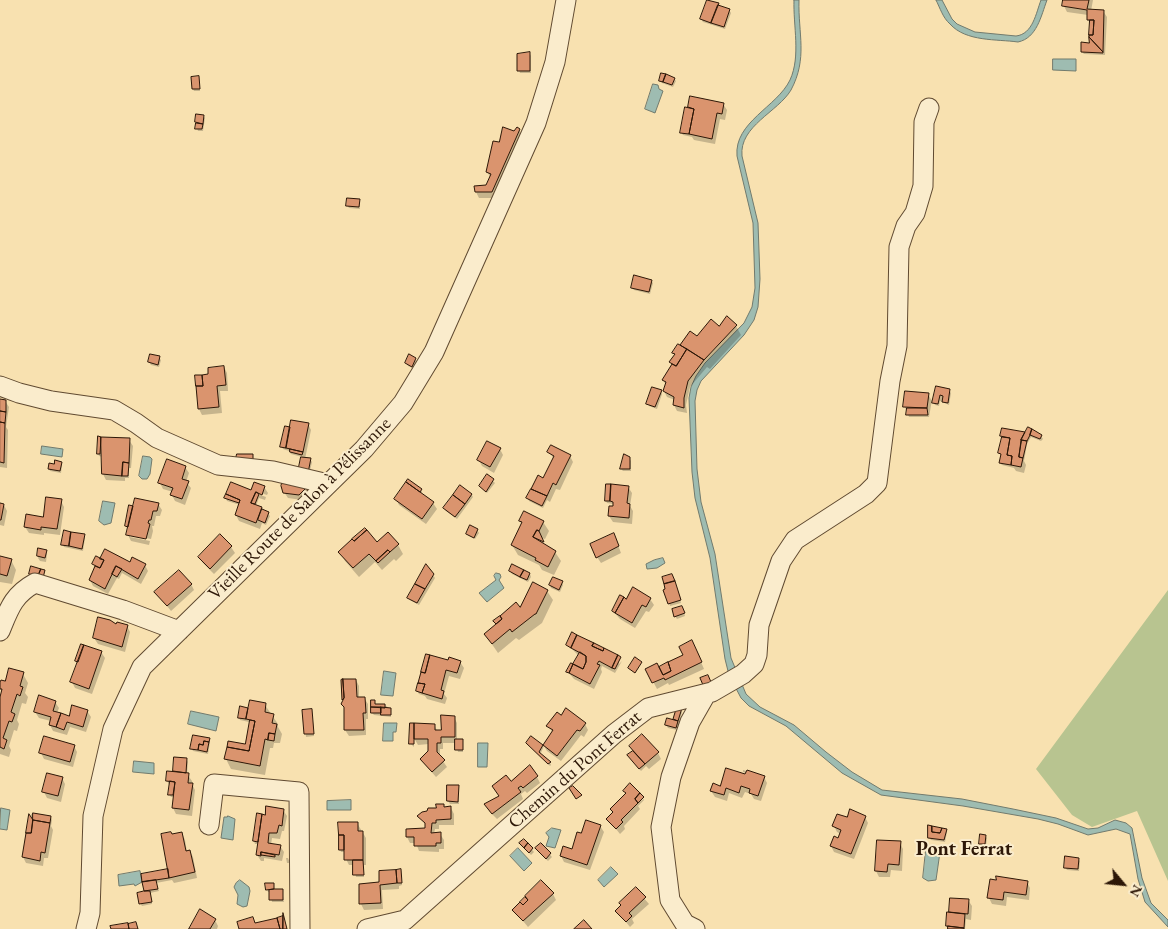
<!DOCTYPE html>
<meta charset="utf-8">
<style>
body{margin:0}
#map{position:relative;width:1168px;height:929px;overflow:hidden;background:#f8e1b0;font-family:"EB Garamond",serif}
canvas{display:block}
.north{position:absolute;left:1098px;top:859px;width:50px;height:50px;-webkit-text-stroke:4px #faeccc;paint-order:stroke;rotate:118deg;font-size:14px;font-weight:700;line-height:20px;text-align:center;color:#2d1707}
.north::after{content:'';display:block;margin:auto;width:18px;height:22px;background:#2d1707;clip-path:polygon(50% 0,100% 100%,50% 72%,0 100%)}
</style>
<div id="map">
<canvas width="1168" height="929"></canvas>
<div class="north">N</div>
</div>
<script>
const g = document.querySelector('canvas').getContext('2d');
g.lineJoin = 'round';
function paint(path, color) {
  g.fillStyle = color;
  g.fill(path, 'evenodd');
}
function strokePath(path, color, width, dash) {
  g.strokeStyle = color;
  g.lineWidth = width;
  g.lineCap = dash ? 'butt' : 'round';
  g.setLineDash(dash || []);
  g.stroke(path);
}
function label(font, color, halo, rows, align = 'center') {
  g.font = font + ' "EB Garamond",serif';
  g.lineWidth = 4;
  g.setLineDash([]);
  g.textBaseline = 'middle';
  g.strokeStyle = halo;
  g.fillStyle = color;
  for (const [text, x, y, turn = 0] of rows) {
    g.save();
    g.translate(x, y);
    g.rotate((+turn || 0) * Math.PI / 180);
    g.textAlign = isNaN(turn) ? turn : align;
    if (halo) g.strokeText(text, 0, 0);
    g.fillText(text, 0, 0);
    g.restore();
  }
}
paint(new Path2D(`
 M1168,590V881L1137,811L1092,827L1072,815L1036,769Z`), '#b8c490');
const water = new Path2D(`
 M794,0H799C798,34 808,58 791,90C778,112 739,126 742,156L758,223L760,279L758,307L754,320L744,335L701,381L697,390L695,401L697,469L701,502L715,554L731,658L746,694L760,707L794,725L826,752L852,772L882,790L962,799L1013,809L1056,818L1088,829L1098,828L1115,820L1126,823L1132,828L1142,878L1151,903L1168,920V927L1145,902L1138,879L1130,834L1116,829L1088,835L1058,824L1038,819L963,806L881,795L842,773L786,726L749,706L741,698L729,675L725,659L710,558L695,498L692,472L689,398L691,387L696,376L705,363L744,323L752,307L755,288L753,223L737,156C734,122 777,107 790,80C801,56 793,26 794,0Z
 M936,0H942L952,19L957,24L975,32L1016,36C1033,34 1036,13 1041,0H1047C1041,16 1037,38 1018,42C997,39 966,42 950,24C943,18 940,8 936,0Z
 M1053,59H1076V71L1053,70Z
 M653,84L658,85L659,89L663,91L655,113L645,109Z
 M42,446L63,449L62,457L41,454Z
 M143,456L150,457L152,459L150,474L147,479H142L139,476Z
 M103,501L115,503L111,523L104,525L99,521Z
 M663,558L665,563L657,568L647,569L646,564L654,560Z
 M496,573L500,574L501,577L499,580L504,588L487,602L479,593L496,580L494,576Z
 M384,671L396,673L393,696L381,695Z
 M191,711L219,717L216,731L188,724Z
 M384,723H397L396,732H393V741H383Z
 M478,743H488L487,767H478Z
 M134,761L154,763V774L133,772Z
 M351,800V810H327V801Z
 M1,808L10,810L7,830L0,829Z
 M228,816L235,819L233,840L221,838L224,817H227Z
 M552,828L561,830L555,848L546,846L549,837L546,833Z
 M518,848L532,863L524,871L510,856Z
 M926,850L940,852L936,880L928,881L923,878Z
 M611,867L618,874L604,887L598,880Z
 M140,871L142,882L135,886L134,884L119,886L118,875Z
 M240,880L249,887L250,891L247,906L243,907L237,904L238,895L234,887L236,883Z`);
paint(water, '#9ebcb1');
strokePath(water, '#717a6d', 1);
paint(new Path2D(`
 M708,0L729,10L731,13L725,29L703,22L701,19Z
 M1065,0H1093L1091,11H1103L1107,17L1105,55L1084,54L1082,52L1090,44L1091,25L1088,20V15L1067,12L1064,6Z
 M530,54L531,56V73H520L519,70Z
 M198,78L200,91H194L193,89Z
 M674,79L676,81L673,87L662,83L660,81Z
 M691,97L723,104L727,110L725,120L720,119L715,144L694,140L692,137L683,135L681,132Z
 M197,115L203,116L205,118L203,131H198L197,128Z
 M519,130L523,136L495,198H479L476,192V187L487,186L491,178L487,172L500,144Z
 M359,200L360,209L349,208L347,205Z
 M651,281L653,283L650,294L634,290L632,288Z
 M736,326L741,335L710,369L707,367L690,387L686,405L687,413L677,411L674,405L675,400L667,397L664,391L666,385L663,380L673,365L671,362L675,355L674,353L684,349L697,337L719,328Z
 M159,358L161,360L159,367L151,365L149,362Z
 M415,359L417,361L413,368L408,366L406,363Z
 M224,367L227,373L228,391H220L222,413L202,415L199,409L210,375Z
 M937,388L949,390L951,393L949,405L940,401L939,406L935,405L932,400L929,417H909L905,407L906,392L928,394L933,403Z
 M661,391L662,394L657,409L649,406L648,403Z
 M0,400L5,401L9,407L6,427L8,430L7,468L0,467Z
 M308,424L311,430L305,459H310L312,462L309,475L299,472L302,457L291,454L289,451L283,449L282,447L291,429Z
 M1003,429L1041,436L1043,439L1041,441L1031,437L1027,444L1024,461L1026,465L1024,473L1016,471L1014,468L1002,465L1000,463L1002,456L1000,453L1003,439L1001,436Z
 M99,438L129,440L133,446L131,468H129V478H125V481L106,480L103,474V457L99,456L98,454Z
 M500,449L503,455L494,473L482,466L479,460Z
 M549,452L570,456L573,462L560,490L556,489L550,502L547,500L543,508L529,501L528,498L543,479L554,459Z
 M625,456L629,458L631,461V471H623L621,469Z
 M61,463L62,465L61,473L50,471L49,468Z
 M185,467L189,473L186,482L191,488L185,505L175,501L172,495L173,492L163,489L160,483Z
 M488,476L495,483L487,493L480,486Z
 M285,481L312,490L302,500L288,498L284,492Z
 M264,487L268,493L267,495L255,491V493L266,497L265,500L259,498L256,506L262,508L270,516L266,525L262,523L260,529L239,521L236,515L240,505L227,501L226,498Z
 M628,487L632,493L630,506L633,511L632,524L613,522L609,516L615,507L613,504L607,503L606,501Z
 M421,489L422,492L421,494L433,503L437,509L426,524L399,505L396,499Z
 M471,494L473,497L457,519L446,511L444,508Z
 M61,501L64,507L60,535L44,533V535L29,533L25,527L44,518Z
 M0,504L4,505L7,511L4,526L0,525Z
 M158,504L162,510L160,516H156L154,526H152L153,531L151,539L130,535V537L150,541L149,545L131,541L128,535L129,529L126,526L132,507L133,510Z
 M520,521L543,522L549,531L545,539L541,538L544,545L555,552L561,561L554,575L542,570L539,565L518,555L512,545L522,525Z
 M477,530L479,533L475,539L469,536L467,534Z
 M388,534L398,545L403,554L396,561L394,559L382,570L375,562L359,577L345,561L340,552L377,544Z
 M84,535L85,538L83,551L64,547L63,545Z
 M220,536L231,547L235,553L214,574L203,563L199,557Z
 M616,540L621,553L601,563L597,557Z
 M40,550L46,551L47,554L46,562L40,561L38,558Z
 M105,550L131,563L133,559L145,565L148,571L141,584L122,573L119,579L117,578L108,594L93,586L90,580L96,568L105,572L106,570L93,564L96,558L103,562L101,558Z
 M0,558L11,560L16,570L12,584L0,582Z
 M510,571L530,574L531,577L528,582L512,574Z
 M433,575L435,578L419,605L410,600L409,598Z
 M673,578L681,603L670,606L665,590Z
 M562,582L563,585L560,592L551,588L550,585Z
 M191,584L194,590L171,611L156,592Z
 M547,591L553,600L542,623L519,640L516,638L498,653L485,634Z
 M650,599L654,605L649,612L646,611L635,628L620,619L613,611L627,601Z
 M683,610L685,616L677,619L675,616Z
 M127,626L130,632L125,652L98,644L94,638L116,627Z
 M578,636L619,658V664L622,661L615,673L602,666L601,669L602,672L594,689L574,679L568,672L579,656L572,649Z
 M695,648L704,669L669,685L668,683L657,689L647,670L659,668L684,656Z
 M101,652L105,658L92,694L75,688L72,682L78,664L76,661Z
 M449,662H460L464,668L460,679L449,676L444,694L447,698L445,704L427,699L425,696L419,694L417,691Z
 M23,674L28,683L25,693L28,697L26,704L22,703L17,720L19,724L17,731L14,730L9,746L11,750L9,757L0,754V701L3,693L0,687Z
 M356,680L359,686V698H364L368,704V719H366V735L349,736L345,730Z
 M55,702L59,708L57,713L69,717L87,711L91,717L86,732L70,727L67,735L53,731L50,725L51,721L39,718L35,712Z
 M374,702L376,705H385L390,709L391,717L374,715L372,713Z
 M265,705L278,724V727L282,734L280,743H274L273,748H270L265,775L231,769L226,759L246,746L250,725L249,722L240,720L239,717L241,708L249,709Z
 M311,710L314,736L306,737L303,711Z
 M677,710H681L682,712L677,730L668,728L666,725L673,721Z
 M561,716L585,724L588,730L584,737L581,735L561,761L547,751L544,746L540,755L550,763L551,765L550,766L527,743L532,738L543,746L553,733L548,726Z
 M454,717L457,723V740H462L463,743V752H458L456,743H443V749H440V757L447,767L436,777L421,760L429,751V744L418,745L414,738V747L411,744V725H434L438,732H442Z
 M209,740L210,742L208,754L193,751L192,749Z
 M74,746L77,752L73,767L44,759L41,753Z
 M630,747L658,753L661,759L649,769L646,766L641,771L630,758L633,752Z
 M187,760L188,762L187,774L192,781V784L195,790L192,816L176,814L173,808L174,797H171L169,794L170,786L167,781L183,774Z
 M743,770L764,777L767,783L761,801L754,799L751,794L745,792L742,798L729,793L727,801L715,797L711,791L751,777L752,775L743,772Z
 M537,777L540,783L527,793L525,791L521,794L523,799L497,819L489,811L510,782Z
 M62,778L65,784L61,802L47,798L44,792Z
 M449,786L458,787L459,789V804H450L448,801Z
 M625,791L639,802L644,799V800L638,806L640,809L624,826L625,829L620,834L608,819L627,794Z
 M443,805L445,808H451L454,814V825H439V829H435L434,834H440L444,840V849H439V852L419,851L416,843H410L407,837L427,830V826L419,816L437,809Z
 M283,810L287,816L284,831H282L280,839L272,838L271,845L280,846L284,852L282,861L264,858V861H261L257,855L259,844H255L254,841L258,815L266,816Z
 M31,814L51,817L52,820L51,826L53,830L48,858H44L43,866L26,863L23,857Z
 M865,817L868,823L854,859L834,852L831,846L839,840L841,834L837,832L834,826L847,819Z
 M357,823L366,838V865H364V877H356L354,865H349L346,859V852H341L340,849Z
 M600,826L604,832L590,870L564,862L561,856L573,850L582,835Z
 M946,830L947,832L945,842L931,840L929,837Z
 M182,833L185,840L187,852L190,851L193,857L197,878L174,883L172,880L156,883L159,891L150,893L152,904L142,906L140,903L145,892L142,875L169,870Z
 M985,836L987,838L986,846H982L981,844Z
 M524,841L534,852L531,855L521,844Z
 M900,843L903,849L902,871L891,870L890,877H879L876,871Z
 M541,845L552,857L548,861L538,851Z
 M286,858H288L290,863H287Z
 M1078,859L1080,861L1079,871L1067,870L1065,867Z
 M400,871L402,885L399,886V889L382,890L383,909L364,910L361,904L381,883Z
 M1027,882L1030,888L1029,900L1007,897L1006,906L992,904L989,898Z
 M273,884L274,890H282L284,902H272L270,892H268L267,889Z
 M636,889L649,904L632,919L634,923L630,927L617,911Z
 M553,894L556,900L528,927L514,910L527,897Z
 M968,900L972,906L971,920L966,919L965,929H949L947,925L952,914L951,912Z
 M215,920L218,926L217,929H190Z`), '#0003');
const building = new Path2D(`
 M707,0L719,3L711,23L700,19Z
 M1063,0H1089L1087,9L1104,10L1103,52L1089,37V35H1093L1094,20H1087V10L1062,6Z
 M718,5L730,9L724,27L711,23Z
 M1090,20H1094L1093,35H1089Z
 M1089,37L1103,52V53L1081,52V42L1089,43Z
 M530,52V71H517V54Z
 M661,73L666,74L663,82L659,81Z
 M666,74L675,78L672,85L663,82Z
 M199,76L200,89H192L191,77Z
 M690,96L724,103L722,114L717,113L712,139L689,134L694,109L688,107Z
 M685,107L694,109L689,134L680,133Z
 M196,114L204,115L203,124L195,122Z
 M196,123L203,124L202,129H195Z
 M503,127L514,131L517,127L520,129L492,192H475L474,186L486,185L491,174L486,172L493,141L499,142Z
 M347,198L360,199L359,207L346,206Z
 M634,275L652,280L649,292L631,288Z
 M727,316L737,325L704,360L680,345L690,331L697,336L711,319L719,326Z
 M678,344L687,349L676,366L669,362L675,354L672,353Z
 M687,349L704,360L688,381L684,398V408L673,405L674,397L663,391L666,382L662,380L672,364L676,366Z
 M150,354L160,356L158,365L148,362Z
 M409,354L416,358L412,367L405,363Z
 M224,366L226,385L217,386L219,407L198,409L196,386H203L202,375L208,374V368Z
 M195,375H202L203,386H196Z
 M936,386L950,389L948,403L942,402L943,396L940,395L938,404L932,403Z
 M652,387L662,390L655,407L646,404Z
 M905,391L929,393L927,408L903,407Z
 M0,399L6,400V412L0,411Z
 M907,408H927L928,415H906Z
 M0,411L6,412L5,423L0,422Z
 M291,420L309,423L303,452L286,448Z
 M0,422L5,423L4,463L0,462Z
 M285,426L290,427L286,448L280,447Z
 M1028,427L1032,429L1030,435L1027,441L1021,440Z
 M1002,428L1025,432L1021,440L1019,457L1023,458L1021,467L1011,465L1012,456L1007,455L1010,438L1000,436Z
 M1032,429L1042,435L1040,439L1030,435Z
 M98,436L101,437L100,454H97Z
 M101,437L130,438L129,463L123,462L122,476L102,474Z
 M1002,437L1010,438L1007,455L1012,456L1011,465L999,463L1001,454L998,453Z
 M1022,440L1027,441L1023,458L1019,457Z
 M487,441L501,448L490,467L477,460Z
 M551,445L571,455L556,485L553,483L547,496L531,489L538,475L543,478L554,456L547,452Z
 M290,449L303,452L302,455L290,452Z
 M237,454H253V463H235Z
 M624,454L630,457V469H620Z
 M301,457L311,458L308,473L298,472Z
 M167,459L186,466L182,479L189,481L182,499L170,495L173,488L158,483Z
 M55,460L62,462L60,471L48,469L49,463L54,464Z
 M123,462L129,463L128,476H122Z
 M487,474L494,479L486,492L479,486Z
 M408,479L422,489L420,492L406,482Z
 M283,480L309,485L299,495L283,493L281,486Z
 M231,482L251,490L254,482L265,486L262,495L256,492L251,503L262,507L256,523L235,515L240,500L226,494Z
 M406,482L434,502L422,519L394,499Z
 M606,484H611L610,501H605Z
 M611,484L629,486L627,503L630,504L629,518L608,516L609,506H613V502L610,501Z
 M460,485L472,494L465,504L453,495Z
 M531,489L547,496L542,506L526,498Z
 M256,492L259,494L255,504L251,503Z
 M226,494L240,500L239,503L224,498Z
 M453,495L465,504L455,517L443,508Z
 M46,497L62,499L57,529L41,527V530L24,527L26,514L43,517Z
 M135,498L159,503L157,511H153L151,520H149L148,523L150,524L146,539L126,535Z
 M0,503L4,504L1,520H0Z
 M129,505L133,506L128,527L125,526Z
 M262,509L269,512L265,523L258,520Z
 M524,511L544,521L539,531L537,530L533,537L556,551L548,567L535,560L536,558L511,545L522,522L519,521Z
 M470,525L478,529L474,538L466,534Z
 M365,528L367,530L354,541L352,539Z
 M64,530L71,532L69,546L61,545Z
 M367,530L377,542L388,532L399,544L390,552L388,550L376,561L369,554L353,568L338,552L352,539L354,541Z
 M537,530L539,531L544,542L533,537Z
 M71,532L85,534L82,549L69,546Z
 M614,533L619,546L596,558L590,544Z
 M220,534L232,546L210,569L198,557Z
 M38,548L47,550L45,558L37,556Z
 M105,549L130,562L132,557L146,564L138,579L116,566L105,589L89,580L95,566L100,568L104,560L100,559Z
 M388,550L390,552L378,563L376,561Z
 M0,556L12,559L7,576L0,574Z
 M96,556L104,560L100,568L92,564Z
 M426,564L434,574L425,589L415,584Z
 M512,564L524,570L520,577L509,571Z
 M31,566L41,569L38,576L29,574Z
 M116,566L122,569L117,577L112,574Z
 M41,569L45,570L43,578L38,576Z
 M179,570L192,584L167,606L154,592Z
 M524,570L530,573L527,580L520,577Z
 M672,574L675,581L664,584L662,577Z
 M553,577L563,581L559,590L549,585Z
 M675,581L681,600L668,604L663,590L665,589L664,584Z
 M533,582L548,590L536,614H535L512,632L510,629L492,644L484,634L502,619L500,616L516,602L520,607Z
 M415,584L425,589L417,603L407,598Z
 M633,587L651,598L646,607L642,605L632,623L615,613L624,597L626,599Z
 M620,595L624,597L615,613L612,611Z
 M682,606L685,613L674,617L672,609Z
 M500,616L502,619L496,624L493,621Z
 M98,617L110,620L116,624L117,622L128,625L122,647L93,638Z
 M572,632L577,635L571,648L566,645Z
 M577,635L594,643L592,646L603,651L604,648L618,655L612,668L599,661L597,664L600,665L590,684L569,673L573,664L583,669L586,662V656L571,648Z
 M692,640L702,662L665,680L664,678L652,683L645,669L657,663L663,675L671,671L668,662L683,655L679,647Z
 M594,643L604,648L603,651L592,646Z
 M81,644L84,645L78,662L75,661Z
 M84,645L102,651L89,689L70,682Z
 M580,652L586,656V662L583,669L573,664Z
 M426,654L430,655L425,673L421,672Z
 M430,655L448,660L449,657L461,661L457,673L446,670L441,690L444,691L442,699L422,693L425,684L418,683L421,672L425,673Z
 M618,655L621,657L615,669L612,668Z
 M635,657L642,662L635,673L628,668Z
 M668,662L671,671L663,675L659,667Z
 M571,663L573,664L569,673L566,672Z
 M9,668L24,672L20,686L23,687L20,696L17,694L11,712L15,714L12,722L9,721L3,738L7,740L4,749L0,747V697L2,689H0V682L1,680L5,681Z
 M708,675L711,682L703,685L700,678Z
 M343,679L344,698L342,700L341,680Z
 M343,679H356L357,697H365L366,713H363L364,730H344V707L341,704L344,698Z
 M418,683L425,684L422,693L416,691Z
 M39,695L56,701L53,711L61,713L56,727L49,725L51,717L34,712Z
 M250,700L266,703L265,712L274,714L272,723L277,724L275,734L269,733L268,740L265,739L260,766L224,759L227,747L249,751L255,721L246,719Z
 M371,700H375V704H385V708L371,707Z
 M72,705L88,710L83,727L67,722L64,730L56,727L61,713L69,716Z
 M240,706L248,708L246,719L238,718Z
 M371,707H381V713H371Z
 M381,707L391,708V715H381Z
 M566,708L586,723L580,731L577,730L557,756L543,745L553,730L546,726L557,712L561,715Z
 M682,708L678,721L673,719L676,709Z
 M312,709L314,734H304L302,710Z
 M441,715L455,716V737H441V743H437V752L445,760L432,772L420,759L428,751V739H414V723L435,724V730H441Z
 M667,718L678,721L676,728L665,725Z
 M250,720L255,721L249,751L227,747L228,741L245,744Z
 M410,723H414V744H409Z
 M269,733L275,734L274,741L268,740Z
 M642,734L659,752L645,764L629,746Z
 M193,735L210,738L209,742L204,741L203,745L199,744L198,750L190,749Z
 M44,736L75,745L70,762L39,753Z
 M531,736L543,745L539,752L551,762L548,764L526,743Z
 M455,739H463V750H455Z
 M204,741L209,742L207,752L198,750L199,744L203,745Z
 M633,751L645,764L639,769L627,755Z
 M174,757L187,758L186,773L173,771Z
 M530,765L538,776L523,788L521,786L518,788L521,792L492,814L484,804L499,796L492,786L506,775L511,781Z
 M726,768L745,774L747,770L765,776L758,796L749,793L750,789L741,786L739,793L726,788L724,795L710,791L713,783L720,786Z
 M167,771L189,773L188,783H193L189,810L172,808L175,782L166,781Z
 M47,773L63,777L58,796L42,792Z
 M170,781L175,782L173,795H168Z
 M630,783L640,793L635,799L638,803L621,820L623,822L616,829L606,819L613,812L610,809L626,793L623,791Z
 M447,785H459L458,802L447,801Z
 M573,786L582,795L576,799L569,788Z
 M640,793L644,797L638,803L635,799Z
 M436,804H444V807L451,806V819L436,820V823H432L431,833L441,832V843H436V846H414V837H406V829L425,828V823L417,816L422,812L427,811L428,808H436Z
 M266,806L284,809L282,826L279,825L277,833H269L268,843L281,845L279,855L261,852V856L256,855L262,814L265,815Z
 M850,809L866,816L851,854L830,846L834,836L838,838L841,830L832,826L837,814L847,817Z
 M33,813L51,816L50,823L33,820Z
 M257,813L262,814L258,842L253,841Z
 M29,814L33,820L31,833H26Z
 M33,820L50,823L45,853L41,852L40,861L22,857L26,833H31Z
 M586,820L601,825L587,865L560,856L563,846L572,849L577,832L581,833Z
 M338,822H358V831H363V860H344V835H339Z
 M928,825L932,826V832L940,833L942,828L947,829L944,840L928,838Z
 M932,826L942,828L940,833L932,832Z
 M171,832L172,834L182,832L186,851L190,850L195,872L169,878L161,834Z
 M980,834L986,835L985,844H979Z
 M339,835H344V850H339Z
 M524,839L528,843L524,848L519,843Z
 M877,840L901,841L899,865L888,864L887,872L875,871Z
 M528,843L533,848L529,853L524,848Z
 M541,843L551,853L546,859L535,848Z
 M261,852L275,855V857L261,855Z
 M1065,856L1079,858L1078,869L1064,868Z
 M353,860H363L364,875H353Z
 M168,869L169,878L142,882L141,874Z
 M401,869L402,883H397L396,870Z
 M396,870L397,883L380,885L381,903L359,904V884L379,882V871Z
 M996,876L1028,881L1026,895L1004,892L1003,900L987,898L990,879L996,880Z
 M156,880L158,889L144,891L142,882Z
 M541,880L554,893L523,921L512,910L520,902L523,905L528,900L525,896Z
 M265,883H274V889L266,890Z
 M636,887L646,897L629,913L632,916L626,922L615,911L621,905L619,903Z
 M274,889H283V900H269V890Z
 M144,891H150L152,902L139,904L137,893Z
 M525,897L528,900L523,905L520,902Z
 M950,898L969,899L968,914L949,912Z
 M200,909L216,919L210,929H189Z
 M947,912L965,914L964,928L946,926Z
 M283,913L287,929H283Z
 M283,916V929H280L277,918Z
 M253,917L255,923L277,918L280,929H239L237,922Z
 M584,920L592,929H574Z
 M136,922L138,929H129L128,924Z
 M128,923L129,929H111L110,926Z
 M948,926L964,928V929H948Z`);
paint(building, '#da946e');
strokePath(building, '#2d1707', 1);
const minor = new Path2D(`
 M0,386L19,393L51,401L114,410L136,423L157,438L218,465L273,471L328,484
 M0,631C9,609 13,595 35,583L123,610L179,631
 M209,825L214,784L299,792L300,929
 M86,929L90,913L93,816L113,729L142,667L364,449L403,403L434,352L536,123L555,62L566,0
 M367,929L405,920L614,734L648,708L712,692L743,674L754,664L757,655L759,625L781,561L795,540L866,494L877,483L890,381L897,346L899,247L906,226L915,213L923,186L924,122L929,108
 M695,929L685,924L670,900L661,827L671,777L690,722L706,694`);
strokePath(minor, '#604a31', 21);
strokePath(minor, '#faeccc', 19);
label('19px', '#2d1707', '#faeccc', [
 ["Vieille Route de Salon à Pélissanne",300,509,-45],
 ["Chemin du Pont Ferrat",575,770,-41]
]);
label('bold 20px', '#2d1707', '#faeccc', [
 ["Pont Ferrat",964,850]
]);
</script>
